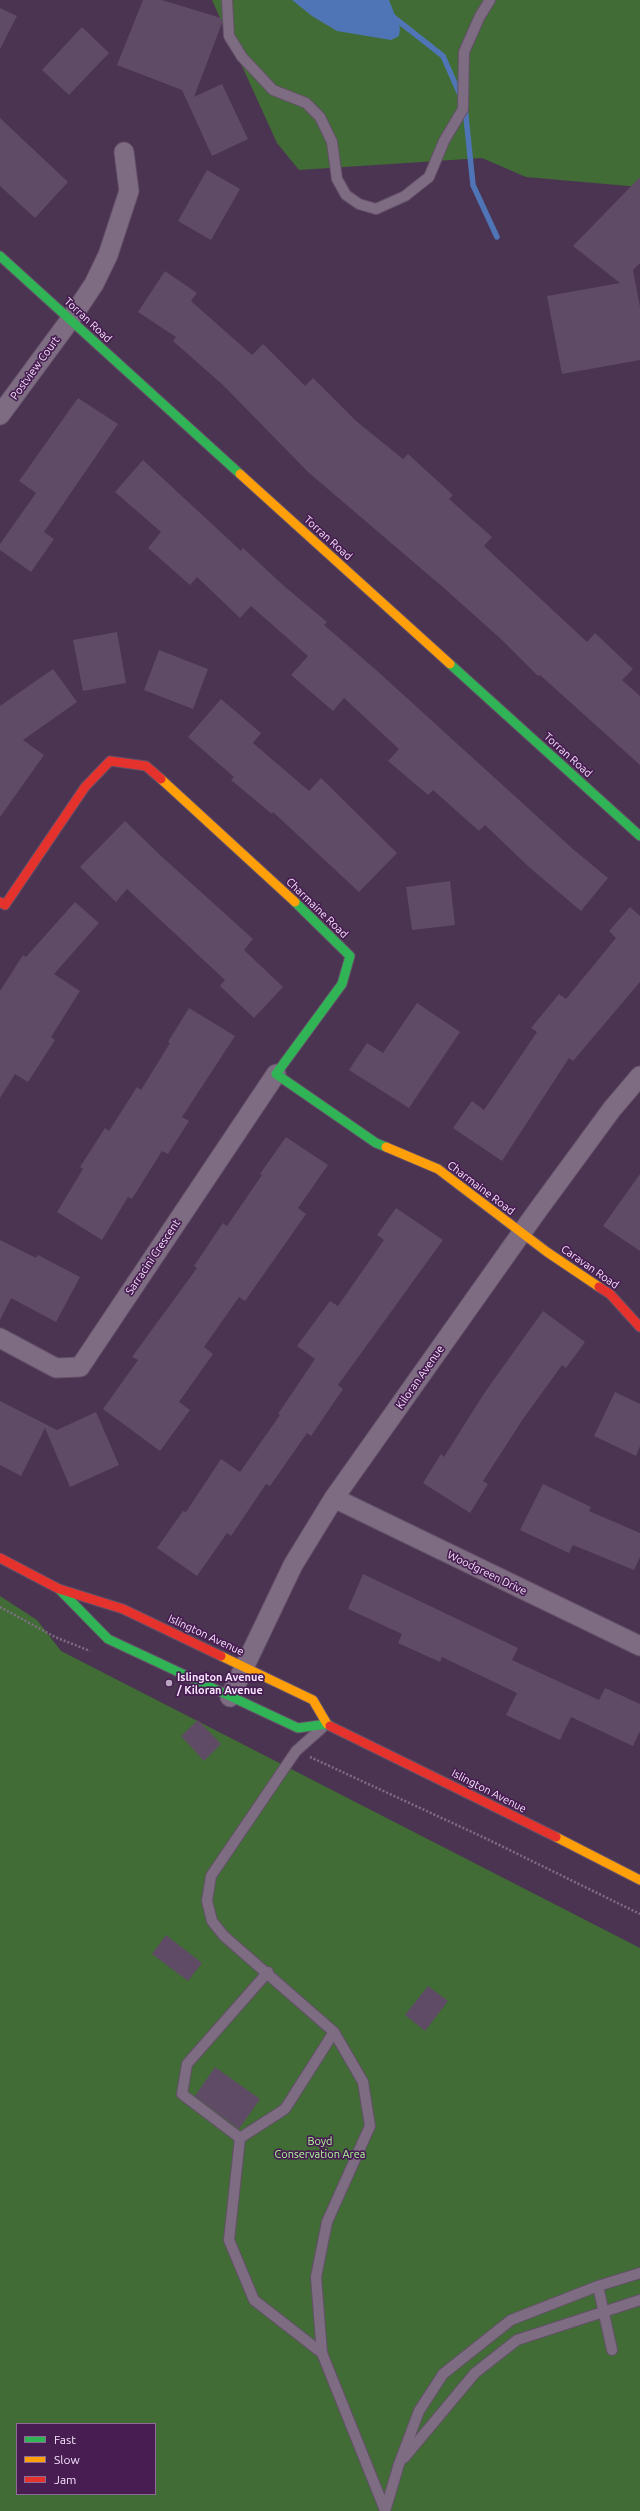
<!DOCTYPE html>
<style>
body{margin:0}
#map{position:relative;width:640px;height:2511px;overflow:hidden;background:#4b3451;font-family:Ubuntu,sans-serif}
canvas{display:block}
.legend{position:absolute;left:16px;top:2423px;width:140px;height:72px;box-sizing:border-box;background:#471d52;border:1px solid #8d6c96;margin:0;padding:5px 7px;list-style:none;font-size:12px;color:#f7e3fd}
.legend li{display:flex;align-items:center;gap:8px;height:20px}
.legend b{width:20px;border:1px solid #8d6c96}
</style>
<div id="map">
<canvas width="640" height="2511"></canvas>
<ul class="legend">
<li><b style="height:5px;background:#30b455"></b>Fast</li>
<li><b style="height:5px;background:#ff9f0a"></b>Slow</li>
<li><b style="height:5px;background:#e5322d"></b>Jam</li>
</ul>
</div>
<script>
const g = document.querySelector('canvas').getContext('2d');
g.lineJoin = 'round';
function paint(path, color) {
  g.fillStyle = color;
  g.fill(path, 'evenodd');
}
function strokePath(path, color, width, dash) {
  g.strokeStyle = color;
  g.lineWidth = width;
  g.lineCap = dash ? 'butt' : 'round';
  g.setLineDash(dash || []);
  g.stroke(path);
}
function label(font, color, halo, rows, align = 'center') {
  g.font = font + ' Ubuntu,sans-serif';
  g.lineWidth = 3.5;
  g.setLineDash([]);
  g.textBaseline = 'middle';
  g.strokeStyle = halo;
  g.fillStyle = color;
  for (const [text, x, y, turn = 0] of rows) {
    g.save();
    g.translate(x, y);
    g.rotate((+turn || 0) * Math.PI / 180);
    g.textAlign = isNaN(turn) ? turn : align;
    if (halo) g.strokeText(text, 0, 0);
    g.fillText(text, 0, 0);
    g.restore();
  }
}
paint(new Path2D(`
 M212,0H640V187L526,177L482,158L299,170L277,143Z
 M0,1596L37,1620L61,1651L640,1948V2511H0ZM17,2424H155V2494H17Z`), '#416c35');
paint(new Path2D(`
 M292,0H389L400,28L399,36L391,40L337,31L312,16Z`), '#5075b6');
strokePath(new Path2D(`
 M392,16L443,56L461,97
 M465,107L473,185L497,237`), '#5075b6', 5.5);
paint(new Path2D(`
 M143,0H162L221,18L222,23L194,97L222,84L248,139L212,156L182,90L117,65Z
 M0,8L17,16L0,49Z
 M82,27L109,53L69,95L42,70Z
 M0,118L68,182L35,218L0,186Z
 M207,170L240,189L211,240L178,221Z
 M640,177V263L633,270L640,307V360L562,374L547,296L620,283L573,246Z
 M165,271L197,293L191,301L252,355L263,344L305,386L313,378L356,421L403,459L408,454L453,495L449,499L492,537L484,546L587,642L595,633L633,669L622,680L640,696V765L540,675L538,676L502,640L445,589L308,472L223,385L173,341L176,337L138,312Z
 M78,398L118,424L44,532L54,539L31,572L0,550V544L36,493L19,481Z
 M143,460L241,551L243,548L284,586L327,622L324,625L375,669L574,850L608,878L581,911L530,868L485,825L479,831L433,790L428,795L388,761L399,749L344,698L333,711L291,675L308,656L251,606L240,618L197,577L190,585L148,548L161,532L115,492Z
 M117,632L126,683L83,691L73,640Z
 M159,650L208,669L193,709L144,690Z
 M53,669L77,702L23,740L44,755L0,817V706Z
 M221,699L261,733L253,743L309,791L321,778L397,853L359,892L273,812L272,814L231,780L234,777L188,737Z
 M125,821L160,855L253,939L244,950L283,987L254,1018L220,986L225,980L127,889L116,902L80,867Z
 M450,881L455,925L412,930L406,887Z
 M75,902L99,923L54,974L80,991L51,1037L55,1040L28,1082L15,1074L0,1098V991L23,955L26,957Z
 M630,907L640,916V982L573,1061L569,1058L502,1161L453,1128L472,1101L484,1110L537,1032L531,1028L559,994L566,999L616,938L609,931Z
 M417,1003L460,1032L409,1108L349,1070L367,1043L383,1053Z
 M189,1008L235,1036L182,1117L189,1121L168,1154L162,1151L132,1199L128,1197L102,1240L57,1212L83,1169L80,1167L105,1128L109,1131L137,1087L141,1090L170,1043L168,1042Z
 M286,1137L328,1165L298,1208L306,1214L245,1301L239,1297L204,1347L213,1354L179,1402L190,1410L160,1451L103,1409L138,1360L132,1357L197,1268L194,1266L223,1223L227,1226L262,1175L260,1174Z
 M640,1174V1251L603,1226Z
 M396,1208L443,1240L338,1385L343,1389L311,1436L307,1433L270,1486L266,1484L231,1536L227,1533L197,1576L157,1548L183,1511L186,1512L221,1459L240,1472L280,1415L278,1414L315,1359L297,1346L330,1301L338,1306L384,1240L377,1235Z
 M0,1240L36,1258L38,1255L80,1277L56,1322L11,1298L0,1320Z
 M543,1311L585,1342L566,1368L562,1365L523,1419L483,1481L488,1484L470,1513L423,1483L441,1454L444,1457L485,1392Z
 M615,1392L640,1404V1446L636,1456L594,1436Z
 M0,1401L57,1430L96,1412L119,1465L70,1487L45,1428L21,1476L0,1465Z
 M543,1484L591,1507L589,1511L640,1533V1557L634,1570L573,1545L569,1553L520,1530Z
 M363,1574L518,1648L512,1660L599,1700L605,1688L640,1704V1731L633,1746L571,1717L560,1740L506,1715L517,1693L442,1657L440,1662L398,1643L402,1634L348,1609Z
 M198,1720L221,1744L204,1761L181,1736Z
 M166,1935L202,1963L188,1981L152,1954Z
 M428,1986L448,2001L425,2031L405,2015Z
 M215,2067L260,2099L239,2129L195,2096Z`), '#5f4b65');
const lane = new Path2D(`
 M227,0L229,36L242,57L273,90L306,103L320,117L332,142L337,179L346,195L359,204L376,209L405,196L429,177L444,141L463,109L464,52L480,16L490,0
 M322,1728L296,1751L211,1876L207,1901L212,1921L224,1936L334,2032L363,2082L370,2126L327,2222L316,2277L322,2353L385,2510
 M240,2138L182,2094L187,2064L268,1972
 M598,2286L612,2350
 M322,2353L254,2300L229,2240L240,2138L285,2109L334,2032
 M404,2458L475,2373L517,2340L640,2300
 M385,2511L399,2464L419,2411L443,2374L511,2320L598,2286L640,2273`);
const street = new Path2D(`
 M0,415L70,320L94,284L108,255L129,191L124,152
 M0,1338L56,1368L80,1367L276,1074
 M334,1498L640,1646
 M230,1697L293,1565L334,1498L535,1214L612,1109L640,1076`);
const fast = new Path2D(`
 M0,256L240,474
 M450,664L640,836
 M295,902L350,956L342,984L276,1074L376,1143L386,1147
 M59,1589L108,1639L298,1728L327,1724L330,1726`);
const slow = new Path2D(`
 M240,474L450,664
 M161,779L295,902
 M386,1147L438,1169L547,1252L599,1287
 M221,1656L313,1700L327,1724
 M556,1837L640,1880`);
const jam = new Path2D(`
 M0,902L5,905L85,787L110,761L146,766L161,779
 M599,1287L610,1294L640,1327
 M0,1558L59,1589L123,1609L221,1656
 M330,1726L556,1837`);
strokePath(lane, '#645069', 12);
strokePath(street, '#645069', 21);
strokePath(fast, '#645069', 11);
strokePath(slow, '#645069', 11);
strokePath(jam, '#645069', 11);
strokePath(new Path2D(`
 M0,1607L55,1637L90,1651
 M310,1757L487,1839L640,1914`), '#7e6e83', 2.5, [2, 2]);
strokePath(lane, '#7e6c83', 10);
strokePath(street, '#7e6c83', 19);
strokePath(fast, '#30b455', 9);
strokePath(slow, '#ff9f0a', 9);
strokePath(jam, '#e5322d', 9);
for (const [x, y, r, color] of [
 [169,1683,4,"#bba6c1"]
]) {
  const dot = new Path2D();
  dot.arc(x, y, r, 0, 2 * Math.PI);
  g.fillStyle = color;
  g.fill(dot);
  strokePath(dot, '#471d52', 1.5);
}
label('11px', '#f7e3fd', '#471d52', [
 ["Torran Road",88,320,43],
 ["Postview Court",35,368,-54],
 ["Torran Road",328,538,42],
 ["Torran Road",568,755,42],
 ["Charmaine Road",317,908,44],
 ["Charmaine Road",481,1188,37],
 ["Sarracini Crescent",153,1257,-56],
 ["Caravan Road",590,1267,35],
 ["Kiloran Avenue",420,1377,-55],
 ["Woodgreen Drive",487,1573,26],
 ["Islington Avenue",206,1635,25],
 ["Islington Avenue",489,1791,27]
]);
label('bold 11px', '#f7e3fd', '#471d52', [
 ["Islington Avenue",177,1677],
 ["/ Kiloran Avenue",177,1690]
], 'left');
label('11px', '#aef999', '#471d52', [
 ["Boyd",320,2141],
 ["Conservation Area",320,2154]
]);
</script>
